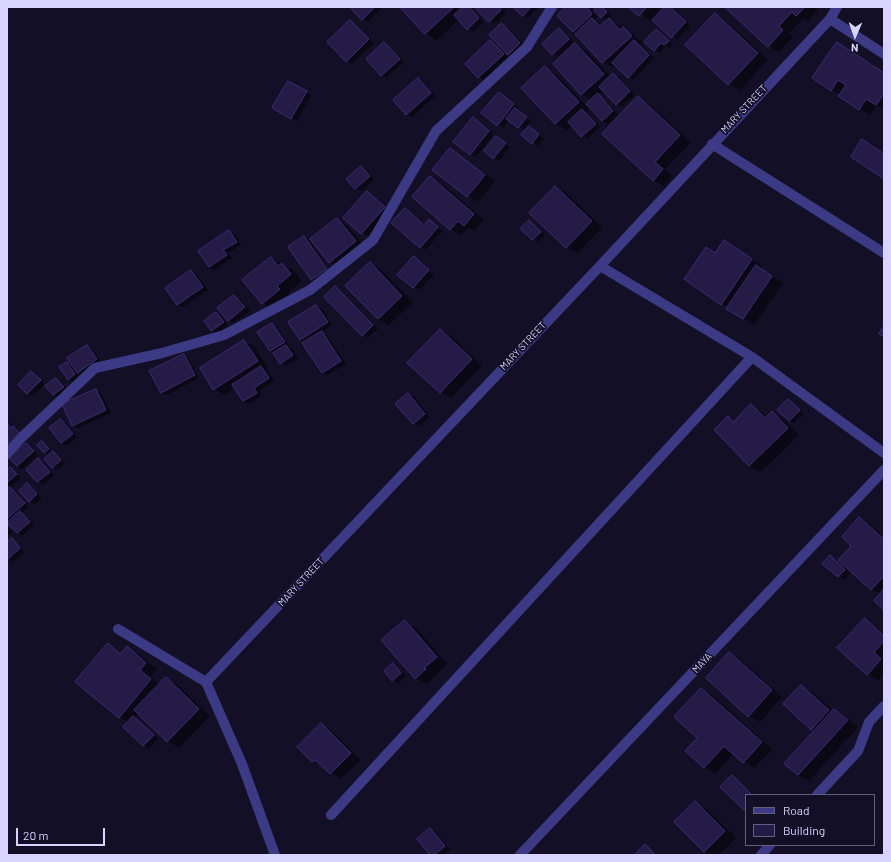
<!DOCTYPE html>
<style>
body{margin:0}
#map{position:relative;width:891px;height:862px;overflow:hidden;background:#130f26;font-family:Barlow,sans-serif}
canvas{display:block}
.frame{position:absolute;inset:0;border:8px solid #d9d4ff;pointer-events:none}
.legend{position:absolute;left:745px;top:794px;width:130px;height:52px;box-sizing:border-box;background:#130f26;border:1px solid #625e7d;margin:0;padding:5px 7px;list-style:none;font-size:12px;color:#d9d4ff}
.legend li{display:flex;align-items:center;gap:8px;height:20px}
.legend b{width:20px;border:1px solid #625e7d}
.north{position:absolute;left:835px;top:16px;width:40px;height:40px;-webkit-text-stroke:3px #130f26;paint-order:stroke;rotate:182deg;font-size:11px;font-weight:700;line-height:16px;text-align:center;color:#d9d4ff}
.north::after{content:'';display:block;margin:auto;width:14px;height:18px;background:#d9d4ff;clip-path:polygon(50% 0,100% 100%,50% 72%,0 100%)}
.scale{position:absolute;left:16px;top:828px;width:89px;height:18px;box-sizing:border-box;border:2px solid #d9d4ff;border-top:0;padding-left:5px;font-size:12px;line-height:14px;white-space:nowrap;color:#d9d4ff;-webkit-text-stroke:3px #130f26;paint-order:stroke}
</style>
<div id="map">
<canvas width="891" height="862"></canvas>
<div class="frame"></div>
<ul class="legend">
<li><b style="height:5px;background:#3d3a85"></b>Road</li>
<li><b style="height:11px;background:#241b47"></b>Building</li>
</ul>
<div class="north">N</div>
<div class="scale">20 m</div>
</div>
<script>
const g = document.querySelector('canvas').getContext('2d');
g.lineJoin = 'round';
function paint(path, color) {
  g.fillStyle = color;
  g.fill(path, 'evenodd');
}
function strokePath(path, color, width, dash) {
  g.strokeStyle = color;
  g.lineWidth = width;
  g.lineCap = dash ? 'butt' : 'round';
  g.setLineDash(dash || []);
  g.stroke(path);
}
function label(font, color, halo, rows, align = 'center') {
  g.font = font + ' Barlow,sans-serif';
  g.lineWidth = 3.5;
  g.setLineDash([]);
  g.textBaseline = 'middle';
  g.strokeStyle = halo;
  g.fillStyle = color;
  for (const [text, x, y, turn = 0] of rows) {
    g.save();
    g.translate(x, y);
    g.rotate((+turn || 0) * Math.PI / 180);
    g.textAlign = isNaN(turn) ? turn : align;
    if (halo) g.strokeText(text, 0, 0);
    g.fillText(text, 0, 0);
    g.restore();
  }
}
paint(new Path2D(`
 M351,7H382V8L368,22Z
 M402,7H455L460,12L465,7H469L484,22L473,32L459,19L437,40L426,33Z
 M477,7H500L506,13L495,24Z
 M514,7H539L528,18Z
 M568,7H595L591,11L597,17L594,20L603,25L608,20L602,17L599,7L605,9L611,16L608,19L634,35L642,43L640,45L654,58L633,80L617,66L614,68L603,62L573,31Z
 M630,7H662L655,17L656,18L666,7H669L690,26L677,40L653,19L651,21Z
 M727,7H815L818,10L808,21L803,19L789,33L793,37L779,52L768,46Z
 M715,14L726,21L768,60L740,90L729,84Z
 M350,21L374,43L352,64L347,61Z
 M502,24L507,27L525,46L514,57L508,54Z
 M559,29L574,42L558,57L553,54Z
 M657,31L673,44L670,48L666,46L660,53L654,50Z
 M490,41L508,57L484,80L479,77Z
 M838,43L884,73V109L877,105L870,115L814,78Z
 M384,44L404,62L386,78L381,75Z
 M575,44L586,51L611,77L613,74L619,77L635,95L621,107L604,91L599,95L618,114L608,124L603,121L587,104L592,100L582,94Z
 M545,68L556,74L589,109L586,112L600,127L587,139L572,125L567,130L556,124L523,88Z
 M418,79L423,82L435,96L412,117L406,114Z
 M288,82L311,95L297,121L274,108Z
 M504,97L518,108L517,110L531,121L527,126L544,138L538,146L523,135L526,131L509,120L503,128L498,125Z
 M638,97L649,104L691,142L665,169L673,176L664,186L653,180Z
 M478,122L494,134L476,157L470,154Z
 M501,140L510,147L499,161L485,151Z
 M450,149L495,181L478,202L468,196Z
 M362,167L367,170L374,180L361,191L355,188Z
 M431,177L441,183L484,220L475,231L468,228L461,235L450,229Z
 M555,187L566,193L602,227L578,253L567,247L530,213Z
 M367,192L390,211L367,236L345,218Z
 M405,209L425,225L429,220L443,231L425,250L420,247Z
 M337,219L348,226L366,248L341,268L330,262Z
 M529,222L545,235L538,242L522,229Z
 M229,231L235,234L241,245L228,253L232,258L215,270L209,267Z
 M304,237L309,240L331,273L317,282L312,279Z
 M735,248L762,266L761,269L783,283L754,325L685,279L716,254Z
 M271,258L293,270L302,281L288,293L290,296L273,309L262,303Z
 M414,258L434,274L419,290L399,275Z
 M370,263L381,270L413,302L389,325L378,319L347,286Z
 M191,271L196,274L208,290L183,307L177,304Z
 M335,288L340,291L378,329L368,338L363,335L325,297Z
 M234,296L240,299L250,311L234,323L229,320Z
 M316,306L322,309L332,325L322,332L327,335L346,364L328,375L322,372L305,343L300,340Z
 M216,314L222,317L228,326L217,334L212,331L205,322Z
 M272,324L277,327L289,345L287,346L292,349L298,359L286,366L281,363L275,353L270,350Z
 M440,330L451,336L482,366L451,398L440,392Z
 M244,341L255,347L268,368L266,369L274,381L258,391L261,396L249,404L243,401L235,388L225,395L214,389Z
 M87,346L92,349L101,362L83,375L75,370L80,377L73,382L68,379L67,363L75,368Z
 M184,355L189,358L199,378L167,395L161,392Z
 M32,373L45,384L33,396L27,393Z
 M56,379L62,382L68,391L59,398L54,395Z
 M96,390L101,393L111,413L78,428L73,425Z
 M408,394L414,397L430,417L419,426L414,423Z
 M789,400L804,414L794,423L789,420Z
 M751,405L767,417L772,412L783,419L799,435L761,472L750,466L715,430L728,418L735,422Z
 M61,420L66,423L77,437L67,446L62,443L50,428Z
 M7,422L9,423L24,437L7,440Z
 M42,442L65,463L58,470L53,467L50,455L45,452Z
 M26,444L38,455L22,469L17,466Z
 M38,460L43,463L54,475L43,485L27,470Z
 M10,468L21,478L11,487L7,485V471Z
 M27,484L42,498L35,504L29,501Z
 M10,488L15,491L29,507L22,513L34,525L22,536L7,521V491Z
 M860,518L871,525L884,537V609L881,594L872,589L853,546Z
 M7,527L12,533L7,537Z
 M12,539L25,552L13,562L7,558V543Z
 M830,557L850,573L844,580L824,563Z
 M865,619L884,633V674L878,680L868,674Z
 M405,622L416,628L447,664L427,684L416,678Z
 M108,645L122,654L127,647L138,654L157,669L150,677L160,685L166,678L177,685L210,716L179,748L168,741L139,713L135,718L159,739L149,748L144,745L129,722L119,717Z
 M729,654L740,660L782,697L760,722L749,716Z
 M393,664L406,676L398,683L393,680Z
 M801,686L812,692L833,711L835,710L845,716L858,727L809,781L798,775L816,731L812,729Z
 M701,689L712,695L772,749L754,768L734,753L715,774L704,767L699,738Z
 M321,725L332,731L361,760L341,779L313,761Z
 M732,776L753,795H746V811Z
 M695,803L706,809L736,838L719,855H711L705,852L675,822Z
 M430,829L436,832L450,850L443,855H432Z
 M645,846L656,852L659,855H636Z`), '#0007');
const building = new Path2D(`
 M350,7H375L362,20Z
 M400,7H451L453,8L425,34Z
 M464,7H469L479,18L467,30L454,15Z
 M475,7H499L501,10L489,22Z
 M513,7H531L523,16Z
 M566,7H587L592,14L573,32L557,16Z
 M597,7H602L607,12L601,18L594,10Z
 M628,7H647L639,16Z
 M665,7H670L686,22L671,38L652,20Z
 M725,7H805L796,16L792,12L779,26L783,30L768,47Z
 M715,13L758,53L728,85L685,45Z
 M592,18L600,26L609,18L620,30L623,27L632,36L602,63L575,34Z
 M350,20L369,39L346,62L327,42Z
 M502,23L520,43L508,55L489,35Z
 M559,28L569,39L552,55L542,44Z
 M656,29L669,41L664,45L661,43L654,51L644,42Z
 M490,40L504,54L478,78L465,64Z
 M634,40L649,55L628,78L612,63Z
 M384,42L400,59L381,76L366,59Z
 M837,42L884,73V94L876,105L866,99L859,110L838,96L846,85L838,80L831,91L812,78Z
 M575,43L604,74L581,95L553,64Z
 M545,66L579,102L555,124L521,88Z
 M613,73L630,91L616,105L599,87Z
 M418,78L431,93L406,115L393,100Z
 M288,81L307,91L291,119L272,108Z
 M499,92L514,104L497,126L481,113Z
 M598,93L613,111L602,121L586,104Z
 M638,96L680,135L655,162L663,169L653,181L602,134Z
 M515,108L527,117L518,128L506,119Z
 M582,109L596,124L581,137L568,122Z
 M473,117L489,131L470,155L453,142Z
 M529,126L539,134L532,144L521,135Z
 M496,136L506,143L493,159L484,151Z
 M862,139L884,154V179L851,157Z
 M450,148L485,175L467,197L432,170Z
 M361,166L370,176L355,189L346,179Z
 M430,176L474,214L464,226L458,221L450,230L412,197Z
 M555,186L592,221L566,248L529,213Z
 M367,191L385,207L361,234L343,218Z
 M405,208L424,225L429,219L438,227L420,248L391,223Z
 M337,218L356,241L329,263L310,239Z
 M529,220L541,232L532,240L520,229Z
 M229,230L237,242L223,250L227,255L209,267L198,251Z
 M304,236L327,269L311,280L288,247Z
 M724,240L752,259L721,305L684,279L706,247L715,253Z
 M414,256L429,270L413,288L397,275Z
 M271,257L278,266L282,263L291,274L277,286L280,289L262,304L242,280Z
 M370,262L402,296L378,319L345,286Z
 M756,265L772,276L743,319L726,309Z
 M191,270L203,287L177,305L165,288Z
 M335,286L373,325L362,336L324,297Z
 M234,295L245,307L228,321L217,308Z
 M316,305L328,322L300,340L288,322Z
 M216,312L224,322L211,331L204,321Z
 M272,323L285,342L270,351L257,332Z
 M884,326V337L879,334Z
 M440,329L472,359L440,393L407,363Z
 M322,331L341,361L322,373L302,343Z
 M244,340L258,361L213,390L200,368Z
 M87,345L97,359L77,373L67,358Z
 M286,345L293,355L280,364L273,353Z
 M184,354L195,375L161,393L149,371Z
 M67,362L75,374L68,380L59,367Z
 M261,366L269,378L254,388L257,393L243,401L232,385Z
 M31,371L41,380L27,394L18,385Z
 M56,378L64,387L53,395L45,386Z
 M96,389L106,410L72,426L62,404Z
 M408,393L425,414L413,424L395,404Z
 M788,399L800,410L789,421L777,410Z
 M751,404L765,418L772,411L788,428L749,466L714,430L728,416L733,422Z
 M61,419L73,434L61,443L49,428Z
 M7,423L11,428L13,426L20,434L9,444L7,441Z
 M42,441L49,449L44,453L37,445Z
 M26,443L34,451L17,466L9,458Z
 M53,451L61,460L52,468L44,459Z
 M38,458L50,472L37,482L26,470Z
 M10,467L17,474L7,483V470Z
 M27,483L37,494L29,502L19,491Z
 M10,487L25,503L7,519V490Z
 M20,511L30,522L17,533L7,523Z
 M859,517L884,539V576L871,590L838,560L851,546L842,537Z
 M12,538L20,548L7,560V542Z
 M830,555L845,570L838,577L822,564Z
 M884,589V610L874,601Z
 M865,618L884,636V641L874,652L881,659L867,675L837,648Z
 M405,620L437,657L424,668L426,669L415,679L381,640Z
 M108,643L120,654L127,646L146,663L140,670L151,679L119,718L75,682Z
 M729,652L772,690L748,717L706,678Z
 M393,663L401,673L392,681L384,671Z
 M166,677L199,709L167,742L134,710Z
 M801,685L829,710L811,730L783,704Z
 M701,688L762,742L743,763L724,746L704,768L685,751L697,738L674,717Z
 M834,709L848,720L798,775L784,764Z
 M133,716L154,735L143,746L123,727Z
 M321,723L351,753L330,774L315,760L312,762L297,747Z
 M732,775L752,795H746V808L744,810L720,787Z
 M695,801L725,831L704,852L674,822Z
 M430,828L445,846L434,855H430L417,839Z
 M645,844L656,855H635Z`);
paint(building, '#241b47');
strokePath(building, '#3b2d73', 1);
strokePath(new Path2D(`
 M830,19L884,54
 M712,144L884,253
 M600,266L752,357L884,453
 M7,454L21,438L95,368L162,353L224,335L310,290L373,240L436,131L527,47L552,7
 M118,629L206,682L242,764L275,855
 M206,682L600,266L830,19L837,7
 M817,795L858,751L869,722L884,706
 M331,815L752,357
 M520,855L884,470
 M761,855L770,845`), '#3d3a85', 10);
label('10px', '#d9d4ff', '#130f26', [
 ["MARY STREET",744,109,-47],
 ["MARY STREET",523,346,-47],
 ["MARY STREET",301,582,-47],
 ["MAYA",702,663,-47]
]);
</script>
